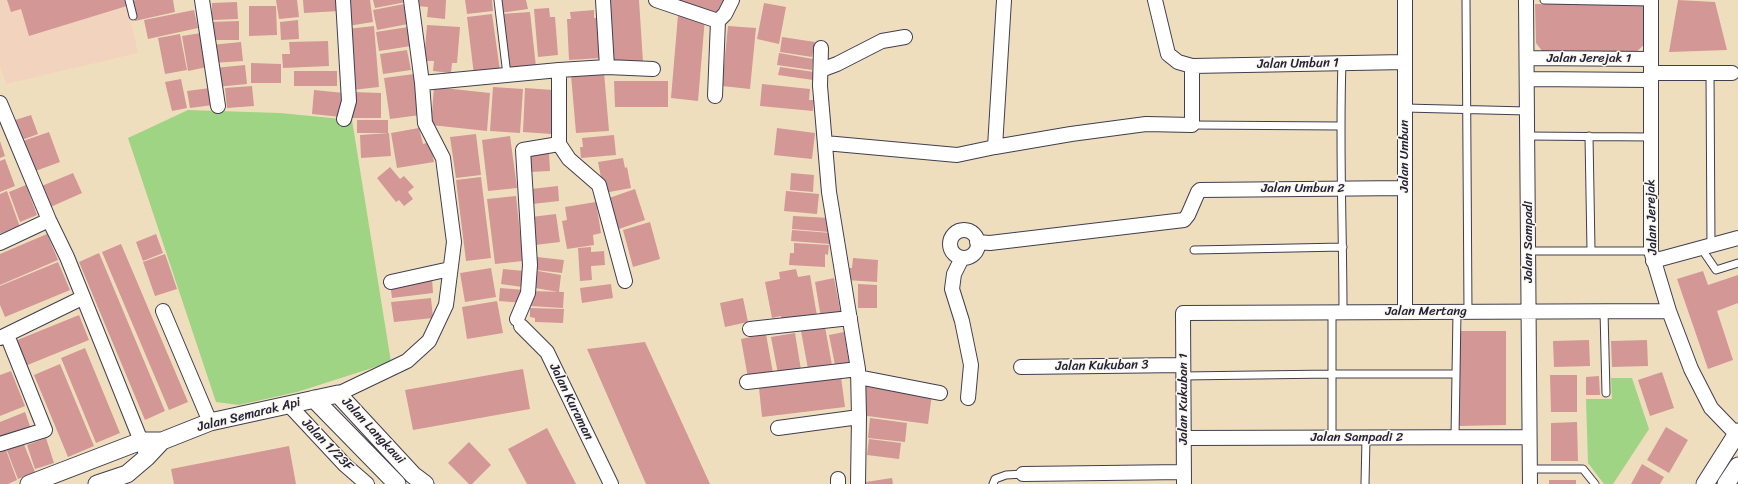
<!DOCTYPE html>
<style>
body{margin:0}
canvas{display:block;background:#efdebd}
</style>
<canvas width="1738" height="484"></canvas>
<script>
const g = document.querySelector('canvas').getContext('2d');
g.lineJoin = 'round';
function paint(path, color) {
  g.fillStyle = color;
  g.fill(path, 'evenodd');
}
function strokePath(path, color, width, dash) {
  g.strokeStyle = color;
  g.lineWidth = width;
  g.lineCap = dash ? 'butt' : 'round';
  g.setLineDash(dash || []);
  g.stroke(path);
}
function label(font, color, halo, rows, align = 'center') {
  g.font = font + ' Sriracha,sans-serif';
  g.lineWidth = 3;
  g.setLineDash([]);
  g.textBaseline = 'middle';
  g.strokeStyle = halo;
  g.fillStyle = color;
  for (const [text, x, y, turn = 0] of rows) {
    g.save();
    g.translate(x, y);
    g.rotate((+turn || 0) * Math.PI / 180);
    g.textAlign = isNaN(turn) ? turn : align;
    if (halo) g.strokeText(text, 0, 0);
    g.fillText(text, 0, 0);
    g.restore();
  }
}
paint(new Path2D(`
 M0,0H126L138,53L6,84L0,67Z`), '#f2d4be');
paint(new Path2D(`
 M188,110L280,113L352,120L391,362L297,392L239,405L216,402L128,138Z
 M1611,378H1632L1649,429L1613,484H1604L1588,463L1586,399H1612Z`), '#9fd484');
paint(new Path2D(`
 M7,0H128L130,5L29,36L21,9L11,12Z
 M137,0H173L175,12L135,21L130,1Z
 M276,0H297L299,17L279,19Z
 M303,0H339L340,11L304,13Z
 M344,0H370L373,22L348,26Z
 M373,0H405L406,2L375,8Z
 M416,0H446L445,19L427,17L428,7L416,6Z
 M465,0H492L493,11L467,14Z
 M499,0H526L528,9L500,13Z
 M607,0H639L643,62L612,65Z
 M667,0H724L718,17Z
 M1678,0L1715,2L1727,50L1669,52Z
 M237,2L238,19L212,20V3Z
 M764,3L786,7L779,44L757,39Z
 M404,4L408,24L377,30L373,10Z
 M1535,4L1644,5L1645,44L1636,52L1542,51L1536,43Z
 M249,6H276L277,35L249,36Z
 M549,8L550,17H555L558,55L538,57L534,9Z
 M194,10L198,28L148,39L144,20Z
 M594,10V18H598L601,58L569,60L567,19H571L570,12Z
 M530,12L536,67L507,70L501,14Z
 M492,14L500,71L474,75L467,17Z
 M678,15L705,18L698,101L671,98Z
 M298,20L299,39L281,40L280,22Z
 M239,21V40H211L210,22Z
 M427,25L460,27L457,63H452L451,73L433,71L434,61H424Z
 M374,26L379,87L352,90L347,29Z
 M728,26L756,28L750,89L722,86Z
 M408,27L411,46L379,51L376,32Z
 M201,33L207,67L188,71L182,36Z
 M180,34L187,70L165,74L158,38Z
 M782,37L815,42L812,57L780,52Z
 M328,41L329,66L283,68L282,54H290L289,42Z
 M241,42L243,61L213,63L211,45Z
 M407,50L411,70L383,74L380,54Z
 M779,53L813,59L812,70L777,65Z
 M251,63L281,64V83H251Z
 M245,65L247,84L216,87L214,68Z
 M780,67L814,72L813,80L778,75Z
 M294,71H337V86H294Z
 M604,72L609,131L576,133L571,75Z
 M414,74L420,115L390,119L384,78Z
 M181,79L187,108L172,111L165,82Z
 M614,81H668V107H615Z
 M762,84L810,89L809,100H814L813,111L760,106Z
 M252,86L254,106L227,108L225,88Z
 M434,87L490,93L487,131L431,125Z
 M493,87L523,89L520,133L490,131Z
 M210,88L213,105L190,108L187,91Z
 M525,88L553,90L551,134L523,132Z
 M314,90L344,93L341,117L312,114Z
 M352,92L381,93V118H351Z
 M31,115L38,134L19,141L12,121Z
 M357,120H388V133H357Z
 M419,128L423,144L430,142L434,162L397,168L391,133Z
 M777,128L815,133L812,159L774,155Z
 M49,132L60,162L30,173L20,142Z
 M389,133L391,156L361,158L360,135Z
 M476,134L481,175L456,178L450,137Z
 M614,135L616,155L581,158L580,147H583L582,138Z
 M510,136L517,188L488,191L482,140Z
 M0,141L5,156L0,158Z
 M549,153L550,171L529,172L527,155Z
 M623,158L625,168L627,167L631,188L604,193L598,162Z
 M5,159L15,186L0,192V161Z
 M390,167L400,179L404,176L414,187L408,192L413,199L404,206L399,200L396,202L377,178Z
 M73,173L82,193L46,209L37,188Z
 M791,173L814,175L813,192L790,190Z
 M481,177L491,258L466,261L456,180Z
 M26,185L37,215L20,222L9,192Z
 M558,186L559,201L532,204L531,189Z
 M635,189L645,220L619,229L609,198Z
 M7,191L20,227L0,234V194Z
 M786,191L819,194L817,214L784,211Z
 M516,196L523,261L495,264L487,199Z
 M596,202L601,233L593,235L594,245L567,249L562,221L567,220L565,207Z
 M556,214L560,242L535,245L531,217Z
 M793,216L830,218L829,232L792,229Z
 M650,222L660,259L633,267L623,230Z
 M792,230L831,233L830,244L791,241Z
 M47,234L58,260L0,285V254Z
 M156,234L163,253L143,261L136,242Z
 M794,243L829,245L828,255L825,254V267L789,265L790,253H794Z
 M121,244L188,402L169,410L102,252Z
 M591,247V252L604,251L605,265L591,266L592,280L580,281L578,248Z
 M99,253L165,411L145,420L79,262Z
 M165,254L177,289L155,296L143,262Z
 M537,257L564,260L562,273L536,270Z
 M853,258L878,260L877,282L846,280L847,268H852Z
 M58,262L70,290L5,317L0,305V286Z
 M491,268L496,297L465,302L460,273Z
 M503,269L524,271L522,287L501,284Z
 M796,269L798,277L810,275L817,316L782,323L781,316L772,318L765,282L780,279L779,272Z
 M532,270L561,275L559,292L529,287Z
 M1703,271L1708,285L1738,275V303L1717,311L1733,360L1708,369L1677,279Z
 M432,278L433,293L392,298L390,283Z
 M834,278L841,315L821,318L815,282Z
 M611,284L613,298L582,303L580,288Z
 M858,284L877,285V308H858Z
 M500,288L525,290L524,303L499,301Z
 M531,291L564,292L563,308L530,306Z
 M431,298L433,318L394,322L391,302Z
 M743,298L748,322L725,327L720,303Z
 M497,301L503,333L467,339L462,307Z
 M530,308L564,309L563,323L535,322V318L530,317Z
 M79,315L89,340L25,366L15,341Z
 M825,327L832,365L808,369L801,331Z
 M1459,331H1506V425L1459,426Z
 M844,332L849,363L835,365L829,335Z
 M795,333L801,370L778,374L771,337Z
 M766,334L773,373L748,378L741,339Z
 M1589,340L1590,366L1554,367L1553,341Z
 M1647,340L1648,366L1612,367L1611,341Z
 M645,342L710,484H646L587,349Z
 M85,348L120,433L96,443L61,358Z
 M60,364L94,446L68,457L34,375Z
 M523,369L530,409L413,430L405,390Z
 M11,371L25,406L0,416V375Z
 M1662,372L1674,408L1650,416L1638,380Z
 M1550,375H1577V412H1551Z
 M1599,376L1600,395H1586V377Z
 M841,377L845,407L762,417L759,388Z
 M865,385L932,394L928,424L860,415Z
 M25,412L31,429L0,442V422Z
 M870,418L907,423L905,442L868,438Z
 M1577,422L1578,461H1551V423Z
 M1666,427L1688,440L1669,473L1647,460Z
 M547,428L576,484H527L508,449Z
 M46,438L54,463L35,469L27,445Z
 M869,439L901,443L899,459L867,455Z
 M23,442L35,472L18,479L6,448Z
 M469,442L491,465L472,484H469L448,463Z
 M289,446L296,484H174L171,469Z
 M6,450L17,480L8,484H0V452Z
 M1642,464L1664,477L1660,484H1631Z
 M892,478L893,484H859V483Z
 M1549,480H1576V484H1549Z`), '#d39796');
const service = new Path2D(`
 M129,0L133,16
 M498,0L507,75
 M1466,0L1468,312
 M1544,0L1651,2
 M1342,63C1339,146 1343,229 1343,313
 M1710,73L1711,246
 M1405,108L1527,111
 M1192,125L1340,126
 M1527,136L1650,137
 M1589,136L1591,250
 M1701,248L1716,270L1738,263
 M1194,250L1343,247
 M1528,251H1651
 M1604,311L1606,393
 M1332,313V438
 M1183,376L1331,374H1456
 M1455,437L1457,312
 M1529,469H1583L1595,484
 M993,484L995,479L1006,475L1023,474
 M1365,484L1366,438`);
const minor = new Path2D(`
 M202,0L218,106
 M343,0L349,101L344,119
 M656,0L718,21
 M1155,0L1168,54L1178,62L1192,66L1405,62
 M1405,0V312
 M1526,0L1530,484
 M1651,0V251L1669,311L1691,369L1711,408L1738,436
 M821,48L820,86L829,192L858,369L859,417L858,484
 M1527,58L1651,59
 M607,67L653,69
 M821,70L837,64L882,41L905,37
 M1652,73H1732
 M1527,79L1651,80
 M422,83L559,70L607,67L603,0
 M715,96L718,21L725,14L732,0
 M0,103L49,220L67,257L145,451
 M825,143L957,155L995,147L1071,134L1146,124L1192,125V66
 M559,144L569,159L599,185L625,281
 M995,147L1004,0
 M950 244a14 14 0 1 1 28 0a14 14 0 1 1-28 0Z
 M977,242L990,243L1184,220L1188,215L1198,192L1200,190L1405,188
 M0,243L49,220
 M962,258L954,274L952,289L962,321L971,365L968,398
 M1653,261L1738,238
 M391,282L450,269
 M163,311L210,422
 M517,319L528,293L530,265L523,150L559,144V70
 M521,326L547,352L611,484
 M750,329L850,318
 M0,338L82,298
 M1021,367L1183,365
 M858,377L940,393
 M747,382L858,369
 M338,394L407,361L429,341L446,305L454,242L443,158L425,123L422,83L411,0
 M289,405L345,465L367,484
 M778,428L859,417
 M1184,438L1529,437
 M0,444L45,430L7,335
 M1023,474L1184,472
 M838,484V479
 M1184,484L1183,313L1669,311`);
const tertiary = new Path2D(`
 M314,399L397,484
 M29,484L141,441H162L210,422L338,394L413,475L425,484
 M97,484L127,474L147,457L162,441
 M1705,484L1738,432
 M1726,484L1738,466`);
strokePath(service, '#413e4e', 9);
strokePath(minor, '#413e4e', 16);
strokePath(tertiary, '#413e4e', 19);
strokePath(service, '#fff', 7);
strokePath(minor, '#fff', 14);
strokePath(tertiary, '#fff', 17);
label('13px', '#22223b', '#fbf7ec', [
 ["Jalan Jerejak 1",1589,59],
 ["Jalan Umbun 1",1298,64,-1],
 ["Jalan Umbun",1405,156,-90],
 ["Jalan Umbun 2",1303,189],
 ["Jalan Jerejak",1652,217,-92],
 ["Jalan Sampadi",1529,242,-90],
 ["Jalan Mertang",1426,312],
 ["Jalan Kukuban 3",1102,366,-1],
 ["Jalan Kukuban 1",1184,399,-90],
 ["Jalan Kuraman",571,402,64],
 ["Jalan Semarak Api",249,415,-14],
 ["Jalan Langkawi",373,431,47],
 ["Jalan Sampadi 2",1357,438],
 ["Jalan 1/23F",327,445,46]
]);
</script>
